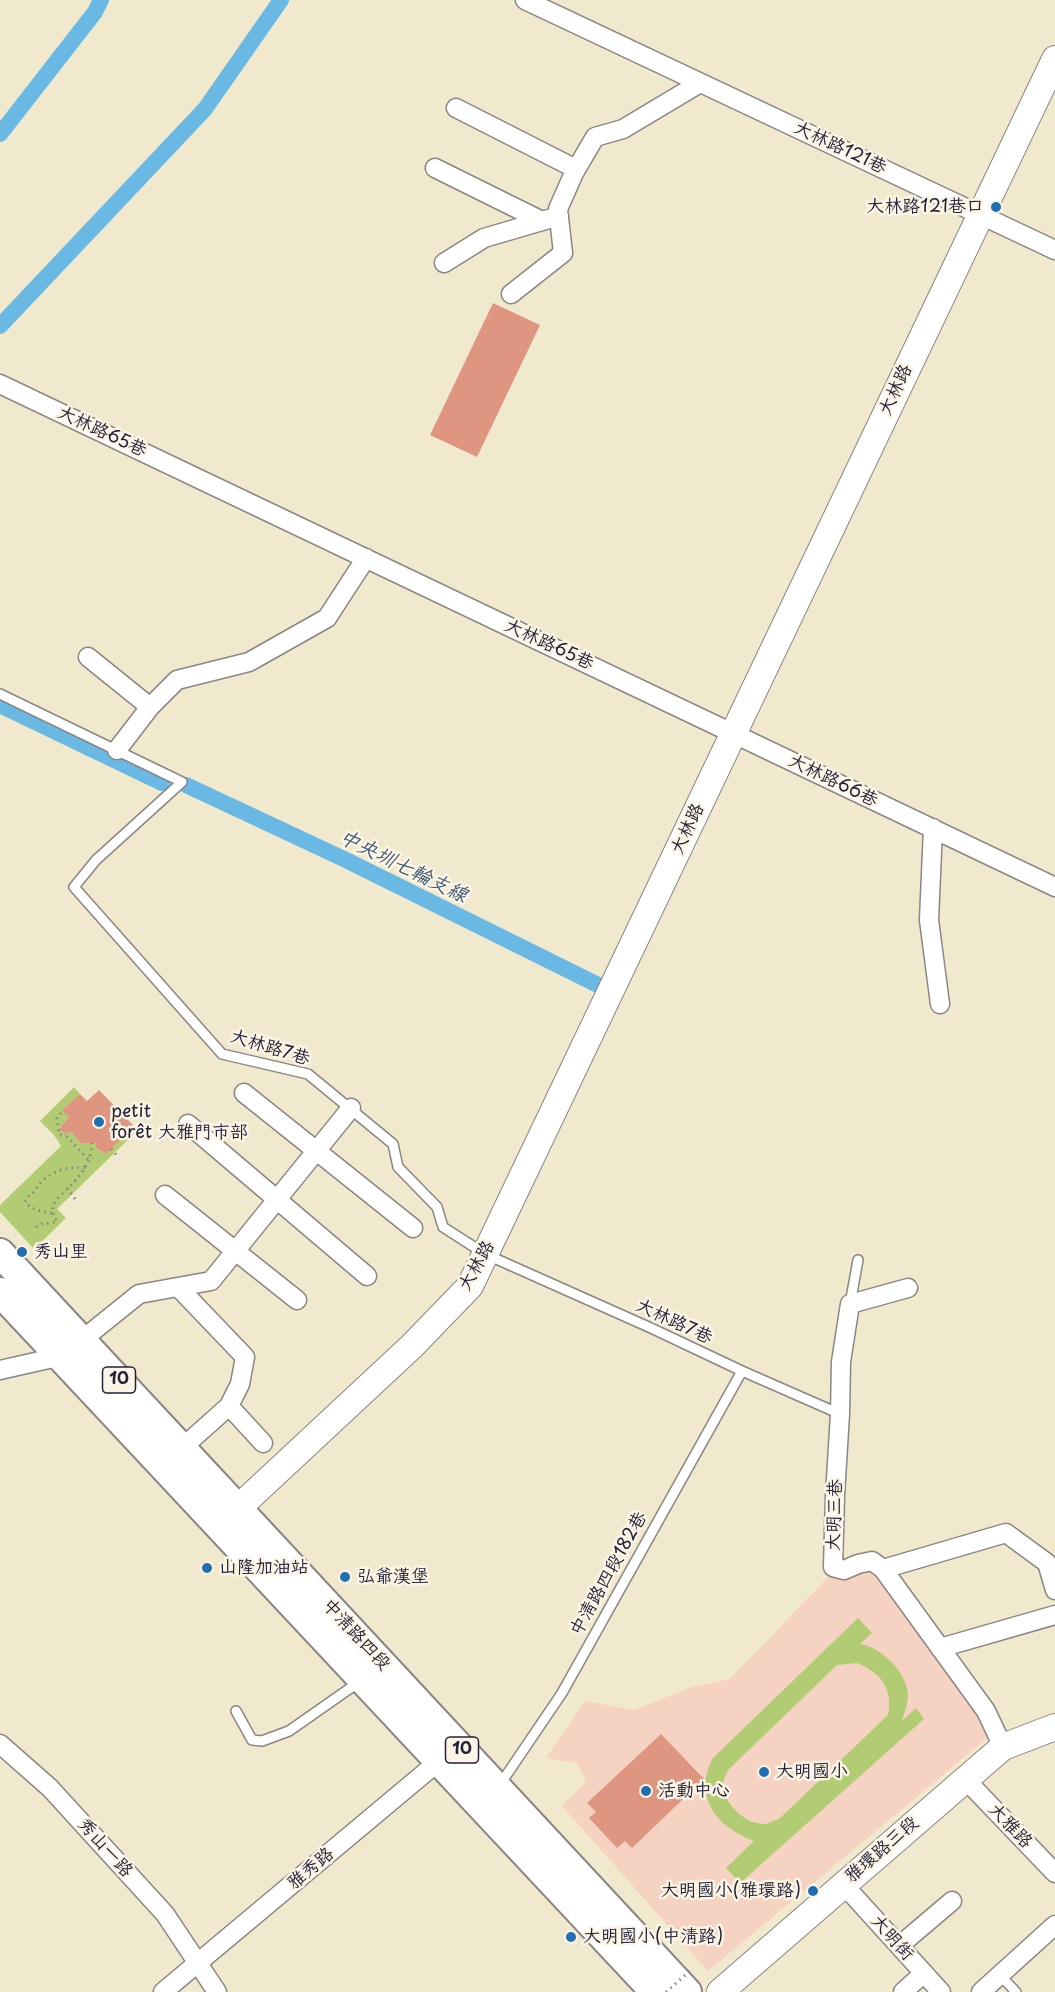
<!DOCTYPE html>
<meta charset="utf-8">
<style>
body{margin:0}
canvas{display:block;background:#f0e9cd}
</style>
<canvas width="1055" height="1992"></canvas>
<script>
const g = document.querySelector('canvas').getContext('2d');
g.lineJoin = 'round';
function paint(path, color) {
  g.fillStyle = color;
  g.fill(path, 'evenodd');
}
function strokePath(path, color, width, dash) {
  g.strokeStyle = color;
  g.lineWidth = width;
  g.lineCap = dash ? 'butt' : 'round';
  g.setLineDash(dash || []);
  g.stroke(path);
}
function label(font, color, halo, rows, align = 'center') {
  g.font = font + ' "Playpen Sans","LXGW WenKai TC",sans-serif';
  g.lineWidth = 5;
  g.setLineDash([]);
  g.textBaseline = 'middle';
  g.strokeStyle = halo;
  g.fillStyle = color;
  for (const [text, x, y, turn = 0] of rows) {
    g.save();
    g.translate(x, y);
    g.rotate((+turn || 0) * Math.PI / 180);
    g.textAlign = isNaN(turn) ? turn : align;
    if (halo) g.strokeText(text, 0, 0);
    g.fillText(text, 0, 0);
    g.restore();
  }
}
paint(new Path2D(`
 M861,1570H876L992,1734L708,1971L562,1806L586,1782L577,1763L546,1758L585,1701L634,1710L689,1688L730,1679L831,1574Z`), '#f6d2c3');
paint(new Path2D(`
 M74,1087L80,1094L63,1109L69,1117L60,1127L63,1134L71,1132L81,1143H95L96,1148L107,1154L133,1125L138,1130L57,1209L66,1218L34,1249L0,1212V1205L61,1146L54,1135L40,1121Z
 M858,1618L872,1633L860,1644C880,1647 902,1668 907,1688C910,1699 905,1711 902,1721L916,1708L924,1719L740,1883L726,1868L754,1841C717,1827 692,1797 713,1758ZM857,1663C881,1673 893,1688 888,1715L779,1819C775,1820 769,1823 765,1824C746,1825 722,1803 723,1783C724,1779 726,1774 728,1770L837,1665Z`), '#b1cc72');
strokePath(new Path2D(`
 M0,134L95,12L101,0
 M0,326L205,109L281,0
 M0,705L162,783
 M186,785L346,860L602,987`), '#69b9e4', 16);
paint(new Path2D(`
 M493,303L540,325L477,457L430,435Z
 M99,1090L133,1125L107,1154L96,1148L95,1143H81L71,1132L64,1134L60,1129L61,1126L69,1117L62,1110L80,1094L87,1101Z
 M661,1734L704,1779L632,1848L625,1841L617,1848L589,1818L596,1812L587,1803Z`), '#df9680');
const lane = new Path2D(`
 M0,694L182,782L96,860L74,887L222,1054L308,1074L393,1144L398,1167L437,1207L443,1227L485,1254L651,1328L742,1371L840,1414
 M850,1304L858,1260
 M236,1711L252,1740L262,1741L289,1731L359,1682
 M499,1786L562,1693L742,1371
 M1000,1975L1016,1992`);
const street = new Path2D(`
 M525,0L1055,250
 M456,108L576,169
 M435,168L542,221
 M444,263L484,238L559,216
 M511,294L563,253L558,209L574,173L595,137L623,129L700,83
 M0,384L1055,887
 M88,657L150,707
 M117,750L150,707L177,680L249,662L327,618L366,558
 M933,828L929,920L940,1004
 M244,1093L413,1228
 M188,1124L367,1276
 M165,1195L297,1300
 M179,1288L245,1357L240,1384L229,1406
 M908,1288L850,1304L841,1362L840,1414L835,1495L833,1567L844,1570L858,1564L872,1561L883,1569L986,1711L1003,1747
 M0,1370L62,1356L139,1294L211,1281L351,1108
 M182,1448L229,1406L263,1443
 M883,1569L1006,1533L1047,1563L1055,1590
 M940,1648L1055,1615
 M0,1744L50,1788L165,1914L217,1992
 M965,1779L1055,1873
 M843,1884L941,1992
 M899,1946L952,1901
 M163,1992L445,1756
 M903,1992L924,1973
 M981,1992L1055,1925`);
const secondary = new Path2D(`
 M222,1523L412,1346L470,1286L1055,59
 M720,1992L1003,1747L1055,1727`);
const primary = new Path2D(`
 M0,1253L687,1992
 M0,1292L655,1992`);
strokePath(lane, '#898684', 12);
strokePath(street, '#898684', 21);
strokePath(secondary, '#898684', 28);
strokePath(primary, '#898684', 32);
strokePath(new Path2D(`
 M61,1113L57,1118L59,1134L67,1137L88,1159
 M111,1149L119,1158
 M67,1188L76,1200
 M52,1213C42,1211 33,1211 25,1202C27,1196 30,1196 34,1192C37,1188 39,1183 43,1180C56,1170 69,1166 87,1168
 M36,1227L40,1224L57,1222C52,1213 51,1210 56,1200C73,1183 91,1169 92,1143`), '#898684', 3, [1.5, 4.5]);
strokePath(lane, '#fff', 9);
strokePath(street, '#fff', 18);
strokePath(secondary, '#fff', 26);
strokePath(primary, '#fff', 28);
strokePath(new Path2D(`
 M666,1992L691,1970`), '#898684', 3, [1.5, 4.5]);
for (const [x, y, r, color] of [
 [996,207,6,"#1f6fb2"],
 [99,1122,6,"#1f6fb2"],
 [22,1252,6,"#1f6fb2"],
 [207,1568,6,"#1f6fb2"],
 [345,1577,6,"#1f6fb2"],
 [764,1772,6,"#1f6fb2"],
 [646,1791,6,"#1f6fb2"],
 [813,1891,6,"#1f6fb2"],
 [571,1937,6,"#1f6fb2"]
]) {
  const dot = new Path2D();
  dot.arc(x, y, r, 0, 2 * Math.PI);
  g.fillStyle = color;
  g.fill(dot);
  strokePath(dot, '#fcf5e5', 2);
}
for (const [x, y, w] of [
 [119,1380,33],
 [462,1750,33]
]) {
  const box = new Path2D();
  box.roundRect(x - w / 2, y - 13, w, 26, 4.5);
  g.fillStyle = '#fcf5e5';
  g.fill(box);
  strokePath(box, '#22223b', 1.5);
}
label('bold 16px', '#22223b', null, [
 ["10",119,1380],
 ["10",462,1750]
]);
label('18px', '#22223b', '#fcf5e5', [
 ["大林路121巷",840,148,25],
 ["大林路",896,390,-65],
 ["大林路65巷",102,432,25],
 ["大林路65巷",549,645,25],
 ["大林路66巷",833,781,26],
 ["大林路",688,829,-65],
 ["大林路7巷",270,1048,17],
 ["大林路",477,1266,-61],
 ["大林路7巷",674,1322,25],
 ["大明三巷",835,1515,-88],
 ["中清路四段182巷",609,1574,-61],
 ["中清路四段",356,1635,47],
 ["大雅路",1010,1826,46],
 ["秀山一路",105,1848,48],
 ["雅環路三段",882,1850,-41],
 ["雅秀路",311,1869,-40],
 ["大明街",892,1938,48]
]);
label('18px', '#22223b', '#fcf5e5', [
 ["大林路121巷口",984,207,"right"],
 ["petit",111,1112],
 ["forêt 大雅門市部",111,1133],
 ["秀山里",34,1252],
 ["山隆加油站",219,1568],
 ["弘爺漢堡",357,1577],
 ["大明國小",776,1772],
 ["活動中心",658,1791],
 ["大明國小(雅環路)",801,1891,"right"],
 ["大明國小(中清路)",583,1937]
], 'left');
label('italic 20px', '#3b5776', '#fcf5e5', [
 ["中央圳七輪支線",403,867,26]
]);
</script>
